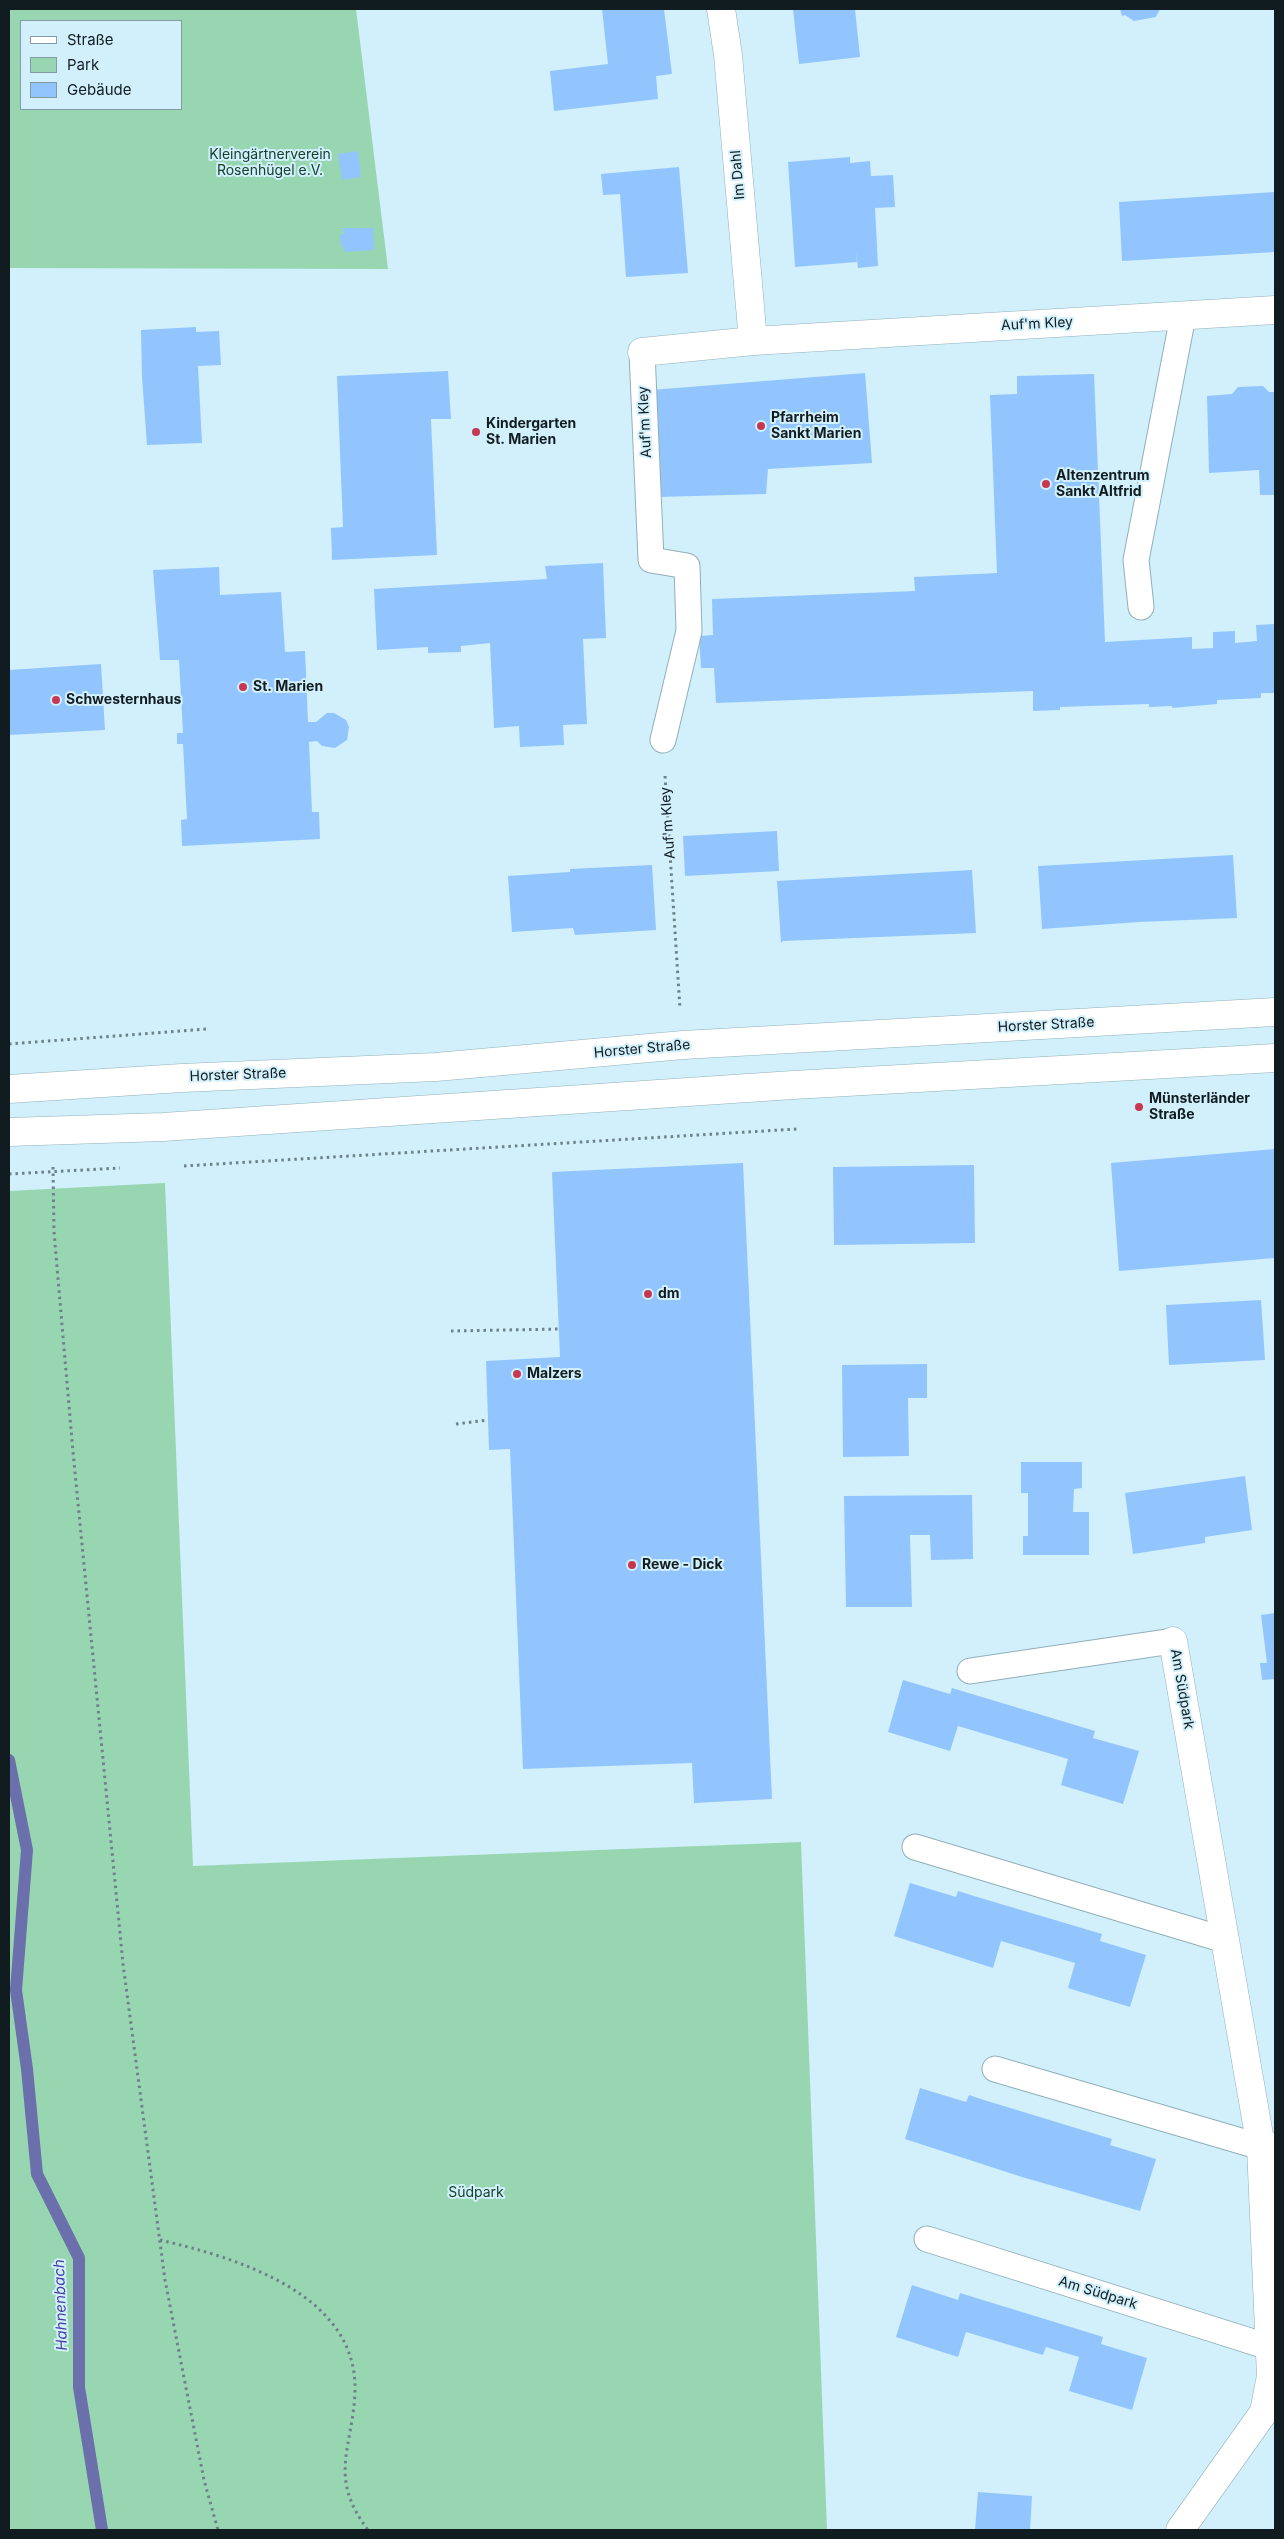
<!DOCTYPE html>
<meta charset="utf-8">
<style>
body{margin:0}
#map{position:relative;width:1284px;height:2539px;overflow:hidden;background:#d1f0fb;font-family:Inter,sans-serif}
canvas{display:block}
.frame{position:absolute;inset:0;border:10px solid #111c20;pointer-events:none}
.legend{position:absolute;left:20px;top:20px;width:162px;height:90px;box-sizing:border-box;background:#d1f0fb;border:1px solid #849ba3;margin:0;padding:6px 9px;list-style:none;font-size:15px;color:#111c20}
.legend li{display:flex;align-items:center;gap:10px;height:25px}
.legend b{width:25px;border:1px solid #849ba3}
</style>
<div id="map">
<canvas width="1284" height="2539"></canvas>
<div class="frame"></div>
<ul class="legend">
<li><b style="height:6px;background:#fff"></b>Straße</li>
<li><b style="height:14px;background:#98d6b2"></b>Park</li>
<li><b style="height:14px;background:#92c5fe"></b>Gebäude</li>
</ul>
</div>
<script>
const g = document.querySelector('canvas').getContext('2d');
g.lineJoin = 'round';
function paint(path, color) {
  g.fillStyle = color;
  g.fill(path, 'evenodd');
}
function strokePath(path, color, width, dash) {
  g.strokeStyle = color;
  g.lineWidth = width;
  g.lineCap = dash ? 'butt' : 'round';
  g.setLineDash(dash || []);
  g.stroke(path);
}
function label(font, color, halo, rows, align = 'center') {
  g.font = font + ' Inter,sans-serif';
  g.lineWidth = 4;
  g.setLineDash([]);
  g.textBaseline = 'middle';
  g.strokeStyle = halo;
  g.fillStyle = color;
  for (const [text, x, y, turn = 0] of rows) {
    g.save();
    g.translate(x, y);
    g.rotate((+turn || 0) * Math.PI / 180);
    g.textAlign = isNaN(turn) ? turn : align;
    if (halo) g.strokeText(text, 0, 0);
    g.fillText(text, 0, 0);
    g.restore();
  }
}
paint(new Path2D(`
 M9,9H356L388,269L9,268ZM21,21H181V109H21Z
 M165,1183L193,1866L801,1842L827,2530H9V1191Z`), '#98d6b2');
strokePath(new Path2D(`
 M9,1760L27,1850L16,1990L27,2069L37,2174L79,2258V2387L102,2530`), '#6b6fab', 12);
paint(new Path2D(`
 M602,9H664L672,74L656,76L658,99L554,111L550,71L608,64Z
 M793,9H855L860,57L799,64Z
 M1120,9H1160L1156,17L1134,21L1125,15L1122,16Z
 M358,151L361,177L342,180L338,154Z
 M850,157V163L870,161L871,176L893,175L895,207L875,208L878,266L858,268L856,251L857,262L795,267L788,162Z
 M679,167L688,273L626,277L620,194L603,195L601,174Z
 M1275,192V252L1122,261L1119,202Z
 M343,228H373L374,250L344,252V247H341L340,234H344Z
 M196,327V332L219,331L221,365L198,366L202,443L147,445L142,377L141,330Z
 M448,371L451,419H431L437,555L332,560L331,528L343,527L337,376Z
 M865,373L872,463L768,469L766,494L658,497L651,390Z
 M1094,374L1105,642L1192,637V649L1213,648V632L1235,631V643L1257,641L1256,625L1275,624V693H1261V698L1217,700V704L1172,708V706L1149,707V704L1060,707V710L1033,711V691L716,703L714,668H701L699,636L713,635L712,599L915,591L914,577L997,573L990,395L1017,394V376Z
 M1263,386L1269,392H1275V495H1260L1259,470L1209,473L1207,396L1232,394L1238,387Z
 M603,563L606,638L583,639L587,724L563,725L564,745L520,747L519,726L494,728L490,643L461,646V652L428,653V647L377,650L374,589L547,579L545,566Z
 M219,567L220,595L281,592L285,652L305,651L308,722H316L327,713H334L346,720L349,727L347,740L335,748L322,746L317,741L309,742L312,812H319L320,839L182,846L181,820L187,819L183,744H177V733H183L179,660H160L153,570Z
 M101,664L105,730L9,735V670Z
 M777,831L779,871L685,876L683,836Z
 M1233,855L1237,918L1139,922L1042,929L1038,866Z
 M652,865L656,930L575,935L573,928L512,932L508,876L570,872V869Z
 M972,870L976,933L783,941L781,943L777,881Z
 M1275,1149V1258L1119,1271L1111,1163Z
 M743,1163L772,1799L694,1803L692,1763L523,1769L510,1449L489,1450L486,1361L560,1357L552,1172Z
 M974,1165L975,1243L834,1245L833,1167Z
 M1261,1300L1265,1360L1169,1365L1166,1305Z
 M927,1364V1398H908L909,1456L843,1457L842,1365Z
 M1021,1462H1082V1488L1074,1489L1073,1512H1089V1555H1023V1536H1028V1493H1021Z
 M1245,1476L1252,1530L1205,1537V1543L1133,1554L1125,1493Z
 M972,1495L973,1559L931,1560L930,1535H910L912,1607H846L844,1496Z
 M1275,1613V1679L1262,1680L1260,1663H1267L1261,1615Z
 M903,1680L950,1694L952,1688L1095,1731L1093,1738L1139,1751L1123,1804L1061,1785L1068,1759L958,1726L950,1751L888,1732Z
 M910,1883L956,1897L958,1891L974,1896L1102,1934L1100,1941L1146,1955L1130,2007L1068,1988L1075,1963L1001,1941L993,1968L894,1936Z
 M920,2088L966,2102L969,2095L984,2100L1112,2139L1110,2145L1156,2159L1140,2211L1022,2177L905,2139Z
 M912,2285L958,2300L960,2293L1087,2332L1103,2337L1101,2344L1147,2358L1132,2410L1069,2391L1079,2357L1046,2347L1043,2355L966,2332L958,2357L896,2337Z
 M978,2492L1032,2496L1030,2530H975Z`), '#92c5fe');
const service = new Path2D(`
 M642,352L651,560L687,566L689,631L663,740
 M1141,607L1136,560L1183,316
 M970,1671L1173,1641
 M915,1847L1225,1940
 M995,2069L1261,2147
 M927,2239L1269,2347`);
const minor = new Path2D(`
 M721,9L728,55L753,341
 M642,352L753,341L1275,310
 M1173,1641L1261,2147
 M1180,2530L1264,2412L1271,2376L1261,2147H1275`);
const secondary = new Path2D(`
 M9,1089L182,1078L436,1067L683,1045L1275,1012
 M9,1132L163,1127L793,1085L1275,1058`);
strokePath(service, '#91afb9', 27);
strokePath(minor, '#91afb9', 29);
strokePath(secondary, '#91afb9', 29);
strokePath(new Path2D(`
 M665,776L680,1009
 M9,1044L207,1029
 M184,1166L797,1129
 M53,1167L54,1232L73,1452L123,1964L165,2280L204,2480L218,2530
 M9,1174L120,1168
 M451,1331L559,1329
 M456,1424L488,1420
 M160,2240C237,2258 359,2294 355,2393C352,2450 328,2477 368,2530`), '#6d8189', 3, [2.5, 4]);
strokePath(service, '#fff', 25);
strokePath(minor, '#fff', 28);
strokePath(secondary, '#fff', 28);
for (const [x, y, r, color] of [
 [761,426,5,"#c83751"],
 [476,432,5,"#c83751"],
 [1046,484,5,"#c83751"],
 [243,687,5,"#c83751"],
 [56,700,5,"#c83751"],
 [1139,1107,5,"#c83751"],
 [648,1294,5,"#c83751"],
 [517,1374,5,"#c83751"],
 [632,1565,5,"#c83751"]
]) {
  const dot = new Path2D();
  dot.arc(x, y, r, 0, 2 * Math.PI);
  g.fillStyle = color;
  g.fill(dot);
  strokePath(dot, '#d1f0fb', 2);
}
label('14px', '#15402b', '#d1f0fb', [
 ["Kleingärtnerverein",270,155],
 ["Rosenhügel e.V.",270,171],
 ["Südpark",476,2193]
]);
label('14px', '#111c20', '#d1f0fb', [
 ["Im Dahl",738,175,-95],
 ["Auf'm Kley",1037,324,-3],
 ["Auf'm Kley",645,422,-93],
 ["Auf'm Kley",668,823,-94],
 ["Horster Straße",1046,1025,-3],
 ["Horster Straße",642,1049,-5],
 ["Horster Straße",238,1075,-2],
 ["Am Südpark",1182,1689,80],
 ["Am Südpark",1098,2293,17]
]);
label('bold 14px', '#111c20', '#d1f0fb', [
 ["Pfarrheim",771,418],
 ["Sankt Marien",771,434],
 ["Kindergarten",486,424],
 ["St. Marien",486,440],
 ["Altenzentrum",1056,476],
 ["Sankt Altfrid",1056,492],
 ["St. Marien",253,687],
 ["Schwesternhaus",66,700],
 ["Münsterländer",1149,1099],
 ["Straße",1149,1115],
 ["dm",658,1294],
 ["Malzers",527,1374],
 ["Rewe - Dick",642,1565]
], 'left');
label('italic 15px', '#483fa0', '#d1f0fb', [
 ["Hahnenbach",61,2305,-92]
]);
</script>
